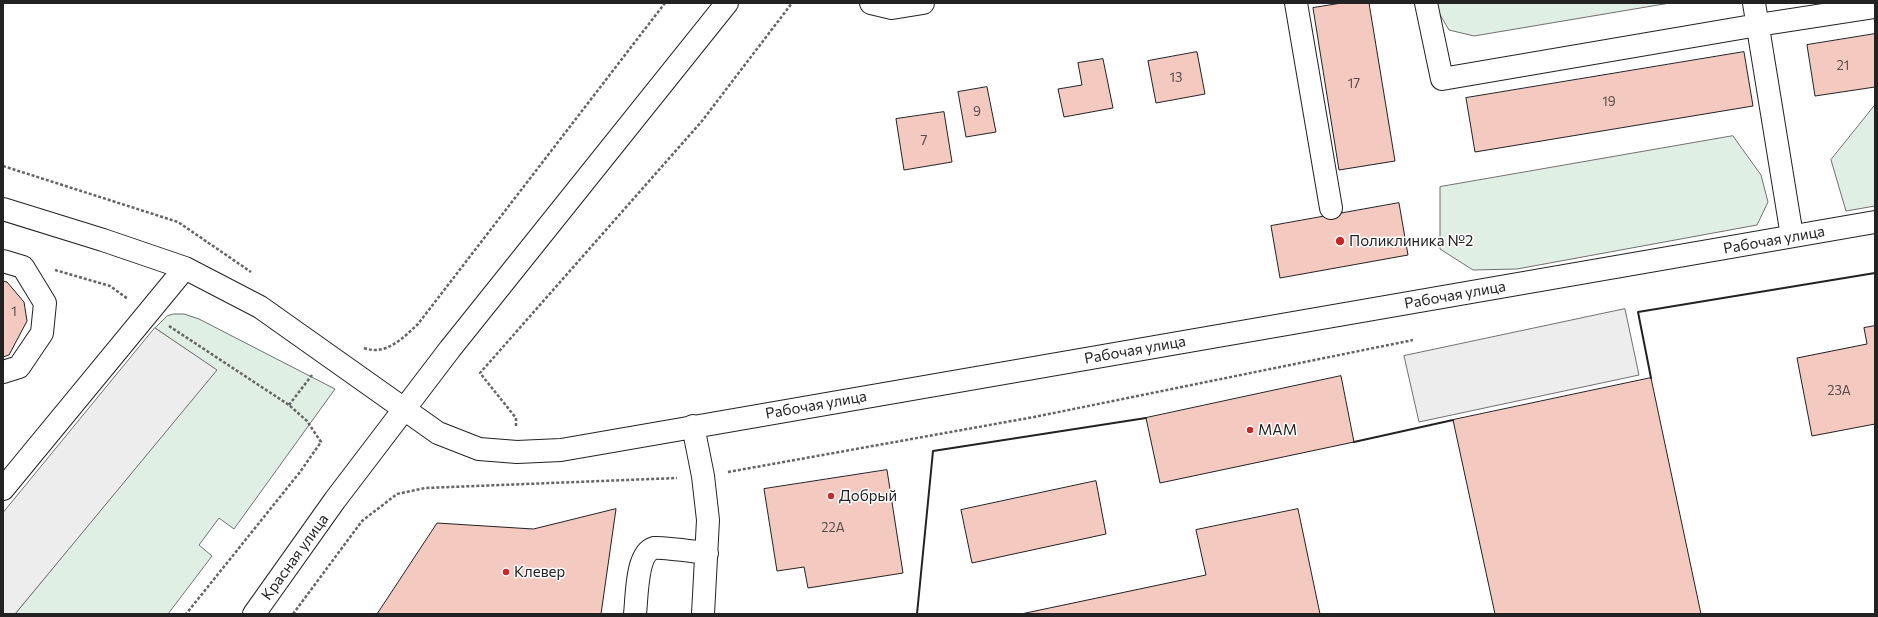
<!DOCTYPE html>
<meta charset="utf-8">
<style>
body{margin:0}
#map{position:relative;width:1878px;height:617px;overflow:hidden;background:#fff;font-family:Commissioner,sans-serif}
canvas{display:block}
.frame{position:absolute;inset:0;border:4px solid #222;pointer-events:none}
</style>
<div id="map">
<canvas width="1878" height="617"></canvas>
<div class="frame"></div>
</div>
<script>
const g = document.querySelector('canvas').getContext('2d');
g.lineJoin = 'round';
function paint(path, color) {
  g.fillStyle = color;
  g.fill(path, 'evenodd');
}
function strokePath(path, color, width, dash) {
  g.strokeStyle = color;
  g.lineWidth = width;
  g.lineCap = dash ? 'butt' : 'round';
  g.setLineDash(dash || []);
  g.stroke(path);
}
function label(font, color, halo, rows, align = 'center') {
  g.font = font + ' Commissioner,sans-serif';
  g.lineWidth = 3;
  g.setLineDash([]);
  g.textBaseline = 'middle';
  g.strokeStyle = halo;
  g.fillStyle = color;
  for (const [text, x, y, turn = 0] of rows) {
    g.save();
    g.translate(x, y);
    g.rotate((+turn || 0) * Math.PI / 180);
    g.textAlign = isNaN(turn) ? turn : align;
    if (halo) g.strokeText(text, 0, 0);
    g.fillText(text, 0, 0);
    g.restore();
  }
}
const green = new Path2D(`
 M1438,3H1670L1474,36L1449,30L1436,8Z
 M1875,105V206L1846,211L1831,160Z
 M1733,136L1761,175L1768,202L1757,225L1517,269L1473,270L1440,249V187Z
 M174,314H184L199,319L335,389L234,529L219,518L199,545L212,556L168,614H15L216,370L155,328L167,316Z`);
paint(green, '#e0efe3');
strokePath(green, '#6f6f6f', 1);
const parking = new Path2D(`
 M1625,309L1639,375L1419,422L1404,356Z
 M155,328L217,370L15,614H3V513Z`);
paint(parking, '#ededed');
strokePath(parking, '#6f6f6f', 1);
const building = new Path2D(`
 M1342,3H1369L1395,161L1339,170L1313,8Z
 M1875,34V87L1815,96L1807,45Z
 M1197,52L1205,94L1156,103L1148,61Z
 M1744,52L1753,106L1475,152L1466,98Z
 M1103,59L1113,108L1064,117L1058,89L1082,85L1078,63Z
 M987,87L996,132L966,137L958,92Z
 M944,112L952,162L904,170L896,119Z
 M1399,203L1408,255L1280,278L1271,226Z
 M3,281L7,282L24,302L27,321L9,355L3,357Z
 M1875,326V424L1812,436L1797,358L1867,344L1864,328Z
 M1341,376L1354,442L1160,483L1146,418Z
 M1651,378L1701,614H1495L1453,420Z
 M887,470L903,573L808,588L804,567L777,571L764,489Z
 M1096,481L1106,534L972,563L961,510Z
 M616,509L601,614H377L437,523L533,529Z
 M1298,509L1320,614H1021L1206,575L1196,530Z`);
paint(building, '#f3c9c0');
strokePath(building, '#222', 1);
const minor = new Path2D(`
 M871,3L892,8L923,3
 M1296,3L1331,208
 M1426,3L1442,79L1758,25L1875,7
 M1754,3L1792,236
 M3,209L103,240L185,268L260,307L438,433L479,449L517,452L561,450L1875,222
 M3,261L23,267L45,303L42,333L19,367L3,372
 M693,426L703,476L708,520L703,614
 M3,489L185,268
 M635,614C637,598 636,553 654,548C662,547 697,552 707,553`);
const major = new Path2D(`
 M254,614L335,500L450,349L727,3`);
strokePath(minor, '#222', 24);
strokePath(major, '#222', 24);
strokePath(new Path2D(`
 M3,166L178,222L251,272
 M55,270L110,286L128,299
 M169,326L289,405L307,421L321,442L300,472L186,614
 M364,348C386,356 403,338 418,324L665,3
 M289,405L312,375
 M516,426V418L480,373L702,121L792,3
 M728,472L1034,417L1413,340
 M293,614L362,521L397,494L425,488L677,478`), '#646464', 2.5, [3, 2]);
strokePath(minor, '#fff', 22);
strokePath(major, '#fff', 22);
strokePath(new Path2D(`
 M1651,378L1638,312L1875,273
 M1354,442L1453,420
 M917,614L933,451L1146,418`), '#222', 2);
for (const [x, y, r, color] of [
 [1340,241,5,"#c62828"],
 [1250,430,4,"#c62828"],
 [831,496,4,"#c62828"],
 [506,572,4,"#c62828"]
]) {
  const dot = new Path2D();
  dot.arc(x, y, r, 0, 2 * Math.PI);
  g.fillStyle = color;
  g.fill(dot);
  strokePath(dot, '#fff', 1.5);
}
label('13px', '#564c4a', null, [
 ["21",1843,66],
 ["13",1176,78],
 ["17",1354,84],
 ["19",1609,102],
 ["9",977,112],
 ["7",924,141],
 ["1",14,312],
 ["23А",1839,391],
 ["22А",833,528]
]);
label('15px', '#222', '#fff', [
 ["Рабочая улица",1774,240,-10],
 ["Рабочая улица",1455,295,-10],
 ["Рабочая улица",1135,350,-10],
 ["Рабочая улица",816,405,-10],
 ["Красная улица",295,557,-54]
]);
label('15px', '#222', '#fff', [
 ["Поликлиника №2",1349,241],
 ["МАМ",1258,430],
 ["Добрый",839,496],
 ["Клевер",514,572]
], 'left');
</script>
